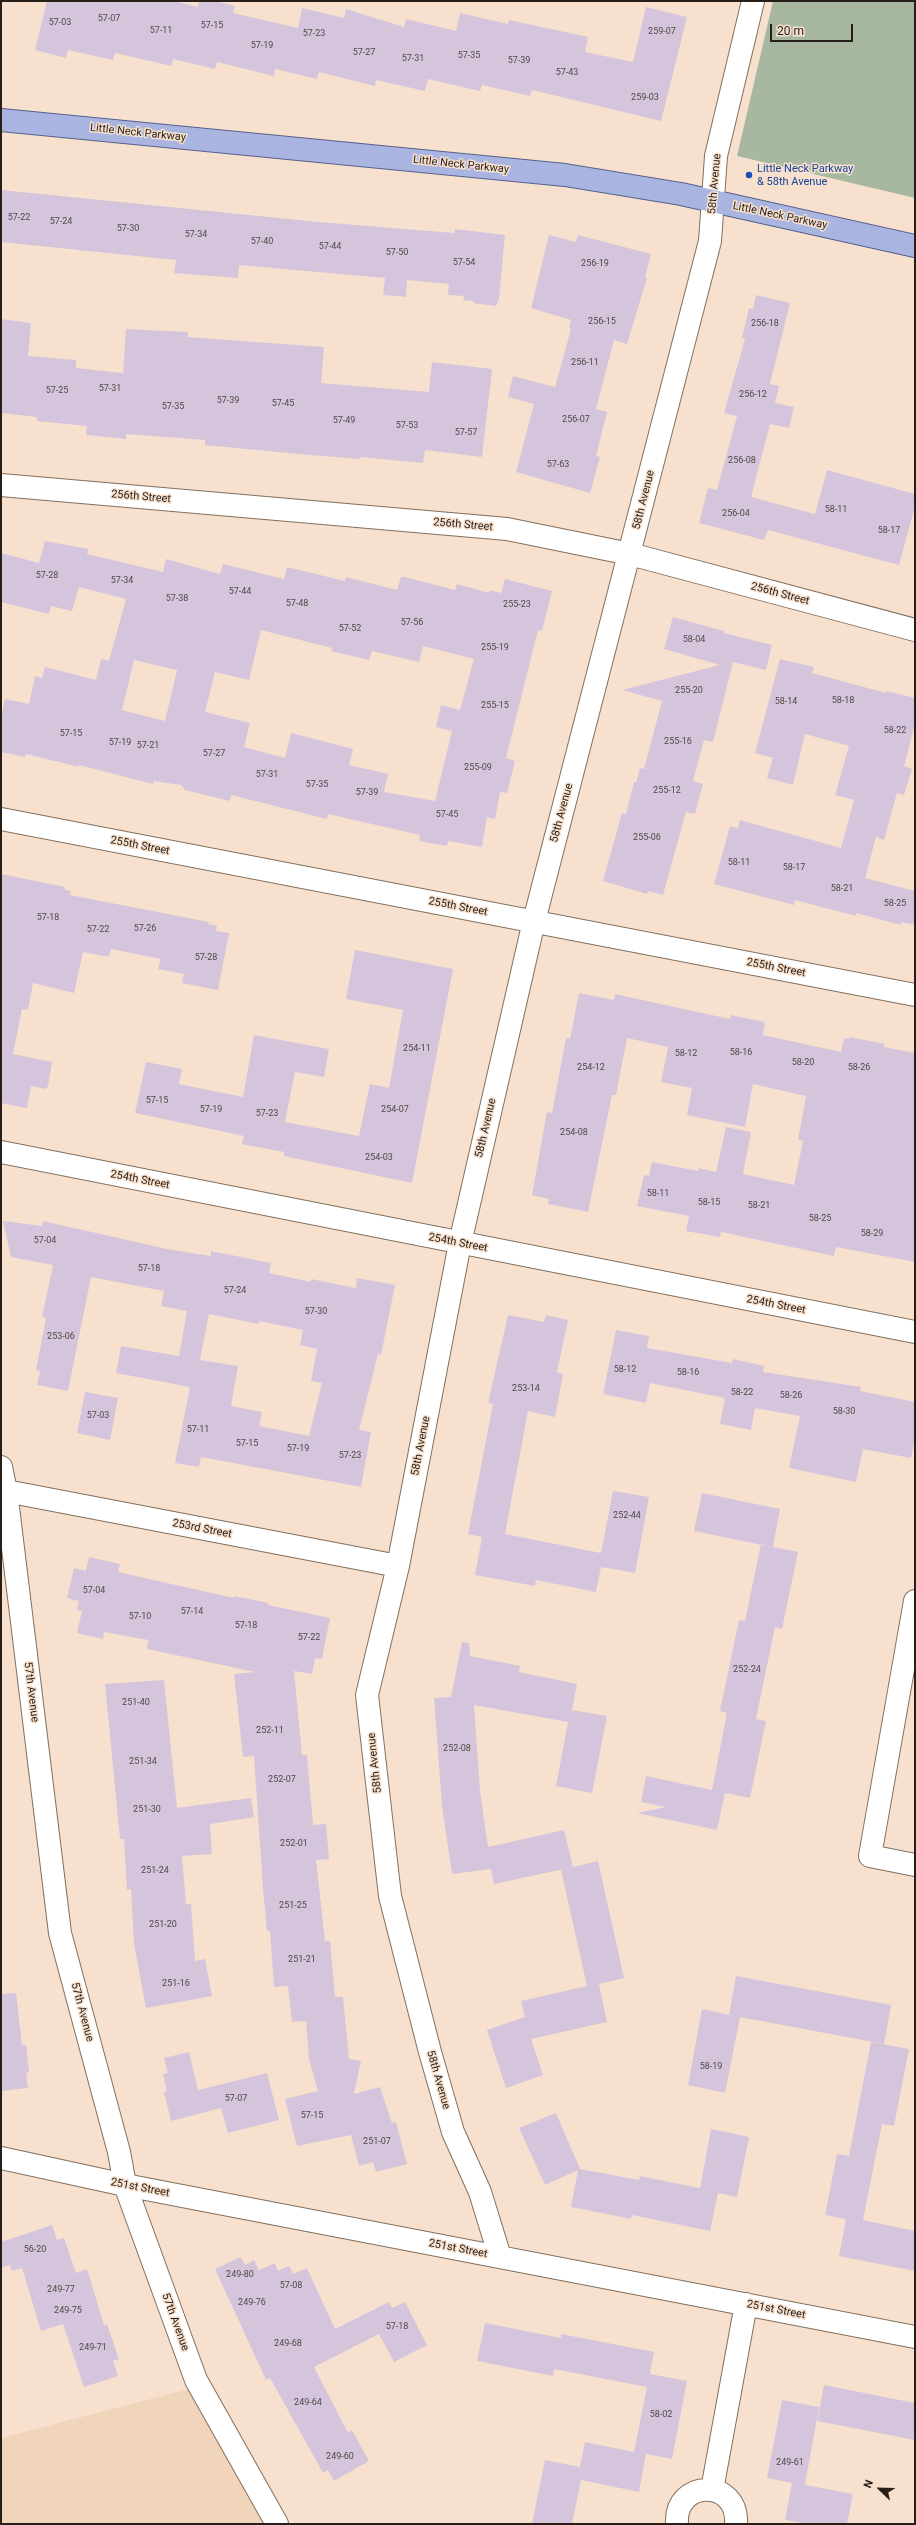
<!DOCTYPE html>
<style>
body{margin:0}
#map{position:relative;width:916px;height:2525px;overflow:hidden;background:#f7e1ce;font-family:Roboto,sans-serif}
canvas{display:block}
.frame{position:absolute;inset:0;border:2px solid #261e17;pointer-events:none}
.north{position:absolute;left:860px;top:2469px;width:40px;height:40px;-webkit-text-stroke:3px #f7e1ce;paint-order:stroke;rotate:293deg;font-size:11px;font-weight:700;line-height:16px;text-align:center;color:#261e17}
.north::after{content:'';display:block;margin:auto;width:14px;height:18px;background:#261e17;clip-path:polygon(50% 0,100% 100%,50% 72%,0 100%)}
.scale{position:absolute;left:770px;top:24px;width:83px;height:18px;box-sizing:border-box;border:2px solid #261e17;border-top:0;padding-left:5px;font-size:12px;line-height:14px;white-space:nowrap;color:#261e17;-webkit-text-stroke:3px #f7e1ce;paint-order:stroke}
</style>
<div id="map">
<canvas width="916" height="2525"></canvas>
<div class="frame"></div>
<div class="north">N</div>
<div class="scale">20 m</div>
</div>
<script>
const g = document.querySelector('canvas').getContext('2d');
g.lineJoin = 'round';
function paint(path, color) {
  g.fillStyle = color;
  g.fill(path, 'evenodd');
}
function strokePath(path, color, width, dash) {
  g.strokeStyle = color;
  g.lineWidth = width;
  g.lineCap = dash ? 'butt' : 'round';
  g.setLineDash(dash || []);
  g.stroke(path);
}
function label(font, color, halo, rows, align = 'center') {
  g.font = font + ' Roboto,sans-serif';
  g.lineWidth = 3;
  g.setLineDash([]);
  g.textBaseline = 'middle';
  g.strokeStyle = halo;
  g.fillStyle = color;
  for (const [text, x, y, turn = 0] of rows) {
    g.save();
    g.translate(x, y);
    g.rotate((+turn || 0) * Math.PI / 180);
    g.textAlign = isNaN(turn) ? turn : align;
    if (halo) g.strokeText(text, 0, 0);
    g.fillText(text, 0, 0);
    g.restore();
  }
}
paint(new Path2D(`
 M200,2386L276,2524H1V2438Z`), '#f0d5bc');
paint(new Path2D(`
 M773,1H915V198L737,156Z`), '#a8b8a0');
paint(new Path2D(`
 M47,1H174L198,7L199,1H215L235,6L233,13L298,28L302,8L344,18L346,9L404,27L406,19L456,31L460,13L508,24L509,20L588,37L585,52L633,62L646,7L687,17L661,121L532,90L530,96L482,85L480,91L428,79L425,91L376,80L375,86L319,72L317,79L275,69L274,76L217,62L215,69L173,59L172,66L115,53L113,60L68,50L66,58L35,50Z
 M1,190L319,222L454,233L455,229L505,235L499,299L496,306L473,303L474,301L463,300L464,296L448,295L449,284L407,280L406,297L383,295L385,278L239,265L238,278L174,273L176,260L1,242Z
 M549,235L576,242L578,235L651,254L645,277L647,278L627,344L614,340L596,409L607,412L596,456L600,457L590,493L516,472L534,404L508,397L513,376L555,387L571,329L569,328L571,320L531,308Z
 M756,295L790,303L770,384L779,386L775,403L794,407L789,428L770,424L751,497L815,514L827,470L915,494V506L899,565L768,530L764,540L699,523L708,488L717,490L737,416L724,413L745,339L742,338L749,308L753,309Z
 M1,319L31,323L28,356L76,360V368L123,373L126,329L188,332V337L324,347L321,383L429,392L432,362L492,369L482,457L425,450L423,463L360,457V459L298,454L205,445V440L126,434V439L86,435L87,426L37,421V417L1,413Z
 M45,541L89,549L87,554L163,572L166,559L220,574L223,564L284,579L287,567L345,581L346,577L397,590L401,577H405L455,590L457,584L489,593L490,590L501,593L505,579L552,591L542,631L538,630L506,758L515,761L507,793L500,792L495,819L487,817L482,847L448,841L447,846L419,841L420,835L328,814L327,819L231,795L230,801L185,790L181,785L154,781L153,784L79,765V767L26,754L25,757L1,752V718L5,699L29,704L35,676L42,678L45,667L96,680L101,659L109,661L126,599L79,587L72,611L51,606L49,614L1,602V553L39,563ZM261,630L328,647L332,648L331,651L369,660L372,651L419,662L423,646L474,659L460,710L441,705L436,727L452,731L435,801L384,792L388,774L349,765L353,749L291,733L285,758L244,747L250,723L205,712L215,672L249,680ZM134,660L177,670L165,721L122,710Z
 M673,617L724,631V633L772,645L766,670L733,662L713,742L704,740L693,781L703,784L695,814L686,812L663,895L648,891L647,894L603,881L622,813L626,814L634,782L636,783L640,768L644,769L662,701L622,690L720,665L664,649Z
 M780,659L814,667L812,673L886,693V691L915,698V724L904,766L912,769L904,795L897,793L884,840L876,837L865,878L915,891V925L901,922V925L856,913V916L795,900L794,905L714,884L730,826L738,828L740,820L841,848L854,800L835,795L849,746L805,734L793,785L767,778L773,758L755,753Z
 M1,874L65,887V890L71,891L70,895L209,922L208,924L217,926L216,931L229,933L218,990L182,983L184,974L158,969L161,959L111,949L109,957L83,952L74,993L33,983L28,1010L22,1009L13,1054L52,1062L48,1086L46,1089L31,1086L27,1108L1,1103Z
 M355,950L453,969L412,1183L284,1156V1152L242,1144L244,1136L135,1113L146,1062L182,1069L179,1084L243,1097L254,1035L329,1049L324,1077L295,1072L285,1122L359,1136L370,1084L389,1088L403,1010L346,999Z
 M579,993L614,1000L615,994L730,1019V1015L765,1022L763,1035L841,1052L844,1038L849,1039L850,1037L884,1044V1047L915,1053V1262L836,1247L834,1256L721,1232L720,1237L686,1231L689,1216L637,1206L644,1175L649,1176L652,1162L698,1171V1168L716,1172L726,1127L751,1132L743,1174L794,1185L803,1141L798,1140L806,1096L753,1084L745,1127L687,1115L692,1088L661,1082L668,1047L627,1038L616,1095H612L588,1212L548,1204L549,1199L532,1195L547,1112L552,1113L566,1038L570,1039Z
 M3,1221L42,1226L43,1221L167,1249L211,1256V1251L271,1263L269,1273L311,1282V1279L356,1288L357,1278L395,1285L381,1355L378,1354L359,1430L371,1432L361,1487L201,1457L199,1467L175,1463L190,1387L116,1373L121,1346L179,1356L187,1311L161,1306L164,1291L91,1277L68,1391L37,1385L40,1371L36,1370L46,1318L42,1317L53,1265L11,1257ZM209,1314L259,1324V1321L303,1330L300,1345L317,1349L311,1381L322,1383L309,1436L259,1426L262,1412L231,1406L238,1366L200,1360Z
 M508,1315L544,1322L546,1315L568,1320L557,1372L563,1374L555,1417L528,1411L505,1534L601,1553L613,1491L649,1497L635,1573L601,1567L596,1592L536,1580L535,1586L475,1575L482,1537L468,1534L493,1404L488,1403Z
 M616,1330L649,1336L647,1348L732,1363L733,1359L764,1366L763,1372L861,1387L860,1391L915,1402V1437L911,1458L863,1449L856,1482L789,1468L800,1416L755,1408L751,1430L720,1424L725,1398L650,1383L646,1403L603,1394Z
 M85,1392L118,1398L110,1440L77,1433Z
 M702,1493L780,1509L773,1547L798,1552L782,1629L775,1627L756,1719L766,1721L750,1798L725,1793L717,1830L637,1813L666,1807L641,1802L646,1776L712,1790L727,1713L720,1711L739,1620L745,1621L761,1544L772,1547L694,1531Z
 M89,1557L120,1564L118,1572L234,1598V1596L268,1603V1605L330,1618L322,1659L315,1658L312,1674L294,1671L302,1755H307L313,1825L326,1824L329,1859L316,1860L325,1941H330L335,1997H343L349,2059L361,2061L354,2094L380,2087L392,2123L396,2122L407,2164L376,2172L373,2162L359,2166L351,2135L297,2146L285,2099L318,2091L309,2059L306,2021L292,2022L288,1986L274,1987L270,1931H267L263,1888L254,1756L243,1757L234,1674L255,1672L147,1649L148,1640L104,1632L103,1639L77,1633L82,1611L77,1610L79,1601L67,1598L74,1568L86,1571Z
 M462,1642L469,1643L470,1656L520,1666L519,1672L577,1684L572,1710L607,1716L592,1793L556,1786L568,1722L474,1705L480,1791L488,1847L564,1830L573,1867L494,1884L491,1869L452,1874L442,1806L434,1698L451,1697Z
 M164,1680L177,1808L251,1798L254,1817L210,1824L212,1854L182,1856L186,1904H191L195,1961L205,1959L212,1996L146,2008L134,1944L131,1889L127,1890L124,1839H120L105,1684Z
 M598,1861L624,1978L599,1984L607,2022L531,2039L543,2075L506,2088L487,2030L525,2017L521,2001L587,1986L561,1870Z
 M736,1976L891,2005L884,2044L729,2015Z
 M16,1993L22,2045H26L29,2072L26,2073L28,2088L1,2091V1994Z
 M702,2009L740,2017L725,2093L688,2085Z
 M871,2042L909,2049L894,2126L882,2124L863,2220L915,2231V2271L839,2256L846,2219L825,2215L837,2154L849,2156Z
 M189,2052L198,2090L267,2073L279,2120L228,2133L221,2108L171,2121L164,2092L167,2091L163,2074L168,2073L164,2058Z
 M556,2113L580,2169L639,2180L640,2176L700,2188L711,2129L749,2137L737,2197L718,2193L710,2231L632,2215L631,2219L571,2207L578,2170L545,2185L519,2128Z
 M52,2225L57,2240L64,2238L76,2273L87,2269L104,2325L107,2324L119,2359L113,2361L118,2376L84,2387L63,2324L41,2331L22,2268L12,2271L10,2265L1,2268V2242Z
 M241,2257L245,2265L254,2260L259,2270L275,2263L278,2271L289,2266L293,2274L307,2268L335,2329L389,2302L392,2308L405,2302L427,2345L394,2362L379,2334L314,2367L348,2433L352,2430L369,2461L334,2481L328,2470L323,2473L270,2378L266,2380L215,2269Z
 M485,2323L561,2338V2334L654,2352L650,2374L687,2381L672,2459L646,2454L639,2492L581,2480L572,2524H532L545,2460L580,2467L585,2442L634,2452L647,2387L554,2369L553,2376L477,2361Z
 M824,2385L915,2403V2440L817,2421Z
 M782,2400L819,2407L805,2485L795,2483L853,2494L847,2524H809L785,2520L792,2483L767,2478Z`), '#d5c5dc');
const minor = new Path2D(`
 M1,485L507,529L630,554L915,630
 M1,819L915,995
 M1,1152L915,1332
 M1,1467L6,1491L60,1933L119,2152L125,2185L196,2380L277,2524
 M6,1491L398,1566
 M915,1601L870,1856L915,1865
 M1,2158L125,2185L915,2337
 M500,2257L480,2192L453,2132L430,2052L390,1896L367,1695L398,1566L460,1243L534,921L710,241L716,156L753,1
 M712,2490L746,2304
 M677,2524C674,2479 739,2478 736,2524`);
const major = new Path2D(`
 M1,120L565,175L681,194L915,246`);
strokePath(minor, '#826f5d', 24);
strokePath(major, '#56608c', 24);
strokePath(minor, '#fff', 22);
strokePath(major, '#a9b5e0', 22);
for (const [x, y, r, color] of [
 [749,175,4,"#1a4fb4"]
]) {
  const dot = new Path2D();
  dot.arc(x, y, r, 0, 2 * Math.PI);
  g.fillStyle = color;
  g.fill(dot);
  strokePath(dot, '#f7e1ce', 1.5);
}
label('9px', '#524848', null, [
 ["57-07",109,19],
 ["57-03",60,23],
 ["57-15",212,26],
 ["57-11",161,31],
 ["259-07",662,32],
 ["57-23",314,34],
 ["57-19",262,46],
 ["57-27",364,53],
 ["57-35",469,56],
 ["57-31",413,59],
 ["57-39",519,61],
 ["57-43",567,73],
 ["259-03",645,98],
 ["57-22",19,218],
 ["57-24",61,222],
 ["57-30",128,229],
 ["57-34",196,235],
 ["57-40",262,242],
 ["57-44",330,247],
 ["57-50",397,253],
 ["57-54",464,263],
 ["256-19",595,264],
 ["256-15",602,322],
 ["256-18",765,324],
 ["256-11",585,363],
 ["57-31",110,389],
 ["57-25",57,391],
 ["256-12",753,395],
 ["57-39",228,401],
 ["57-45",283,404],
 ["57-35",173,407],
 ["256-07",576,420],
 ["57-49",344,421],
 ["57-53",407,426],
 ["57-57",466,433],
 ["256-08",742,461],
 ["57-63",558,465],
 ["58-11",836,510],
 ["256-04",736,514],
 ["58-17",889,531],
 ["57-28",47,576],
 ["57-34",122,581],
 ["57-44",240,592],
 ["57-38",177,599],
 ["57-48",297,604],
 ["255-23",517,605],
 ["57-56",412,623],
 ["57-52",350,629],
 ["58-04",694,640],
 ["255-19",495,648],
 ["255-20",689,691],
 ["58-18",843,701],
 ["58-14",786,702],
 ["255-15",495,706],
 ["58-22",895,731],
 ["57-15",71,734],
 ["255-16",678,742],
 ["57-19",120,743],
 ["57-21",148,746],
 ["57-27",214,754],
 ["255-09",478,768],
 ["57-31",267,775],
 ["57-35",317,785],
 ["255-12",667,791],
 ["57-39",367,793],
 ["57-45",447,815],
 ["255-06",647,838],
 ["58-11",739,863],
 ["58-17",794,868],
 ["58-21",842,889],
 ["58-25",895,904],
 ["57-18",48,918],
 ["57-26",145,929],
 ["57-22",98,930],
 ["57-28",206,958],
 ["254-11",417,1049],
 ["58-16",741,1053],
 ["58-12",686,1054],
 ["58-20",803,1063],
 ["254-12",591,1068],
 ["58-26",859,1068],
 ["57-15",157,1101],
 ["57-19",211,1110],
 ["254-07",395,1110],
 ["57-23",267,1114],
 ["254-08",574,1133],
 ["254-03",379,1158],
 ["58-11",658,1194],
 ["58-15",709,1203],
 ["58-21",759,1206],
 ["58-25",820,1219],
 ["58-29",872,1234],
 ["57-04",45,1241],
 ["57-18",149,1269],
 ["57-24",235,1291],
 ["57-30",316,1312],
 ["253-06",61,1337],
 ["58-12",625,1370],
 ["58-16",688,1373],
 ["253-14",526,1389],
 ["58-22",742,1393],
 ["58-26",791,1396],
 ["58-30",844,1412],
 ["57-03",98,1416],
 ["57-11",198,1430],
 ["57-15",247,1444],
 ["57-19",298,1449],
 ["57-23",350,1456],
 ["252-44",627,1516],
 ["57-04",94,1591],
 ["57-14",192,1612],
 ["57-10",140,1617],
 ["57-18",246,1626],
 ["57-22",309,1638],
 ["252-24",747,1670],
 ["251-40",136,1703],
 ["252-11",270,1731],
 ["252-08",457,1749],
 ["251-34",143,1762],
 ["252-07",282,1780],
 ["251-30",147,1810],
 ["252-01",294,1844],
 ["251-24",155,1871],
 ["251-25",293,1906],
 ["251-20",163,1925],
 ["251-21",302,1960],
 ["251-16",176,1984],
 ["58-19",711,2067],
 ["57-07",236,2099],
 ["57-15",312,2116],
 ["251-07",377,2142],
 ["56-20",35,2250],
 ["249-80",240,2275],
 ["57-08",291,2286],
 ["249-77",61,2290],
 ["249-76",252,2303],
 ["249-75",68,2311],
 ["57-18",397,2327],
 ["249-68",288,2344],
 ["249-71",93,2348],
 ["249-64",308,2403],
 ["58-02",661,2415],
 ["249-60",340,2457],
 ["249-61",790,2463]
]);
label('11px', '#261e17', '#f7e1ce', [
 ["Little Neck Parkway",138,133,6],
 ["Little Neck Parkway",461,165,6],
 ["58th Avenue",715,184,-85],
 ["Little Neck Parkway",780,216,12],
 ["256th Street",141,497,5],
 ["58th Avenue",644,500,-76],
 ["256th Street",463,525,5],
 ["256th Street",780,594,15],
 ["58th Avenue",562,813,-75],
 ["255th Street",140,846,11],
 ["255th Street",458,907,11],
 ["255th Street",776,968,11],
 ["58th Avenue",486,1128,-77],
 ["254th Street",140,1180,11],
 ["254th Street",458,1243,11],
 ["254th Street",776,1305,11],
 ["58th Avenue",421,1446,-79],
 ["253rd Street",202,1529,11],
 ["57th Avenue",31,1692,83],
 ["58th Avenue",375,1763,-96],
 ["57th Avenue",82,2012,75],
 ["58th Avenue",438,2080,74],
 ["251st Street",140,2188,11],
 ["251st Street",458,2249,11],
 ["251st Street",776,2310,11],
 ["57th Avenue",175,2322,70]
]);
label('11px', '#164399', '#f7e1ce', [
 ["Little Neck Parkway",757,169],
 ["& 58th Avenue",757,182]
], 'left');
</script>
